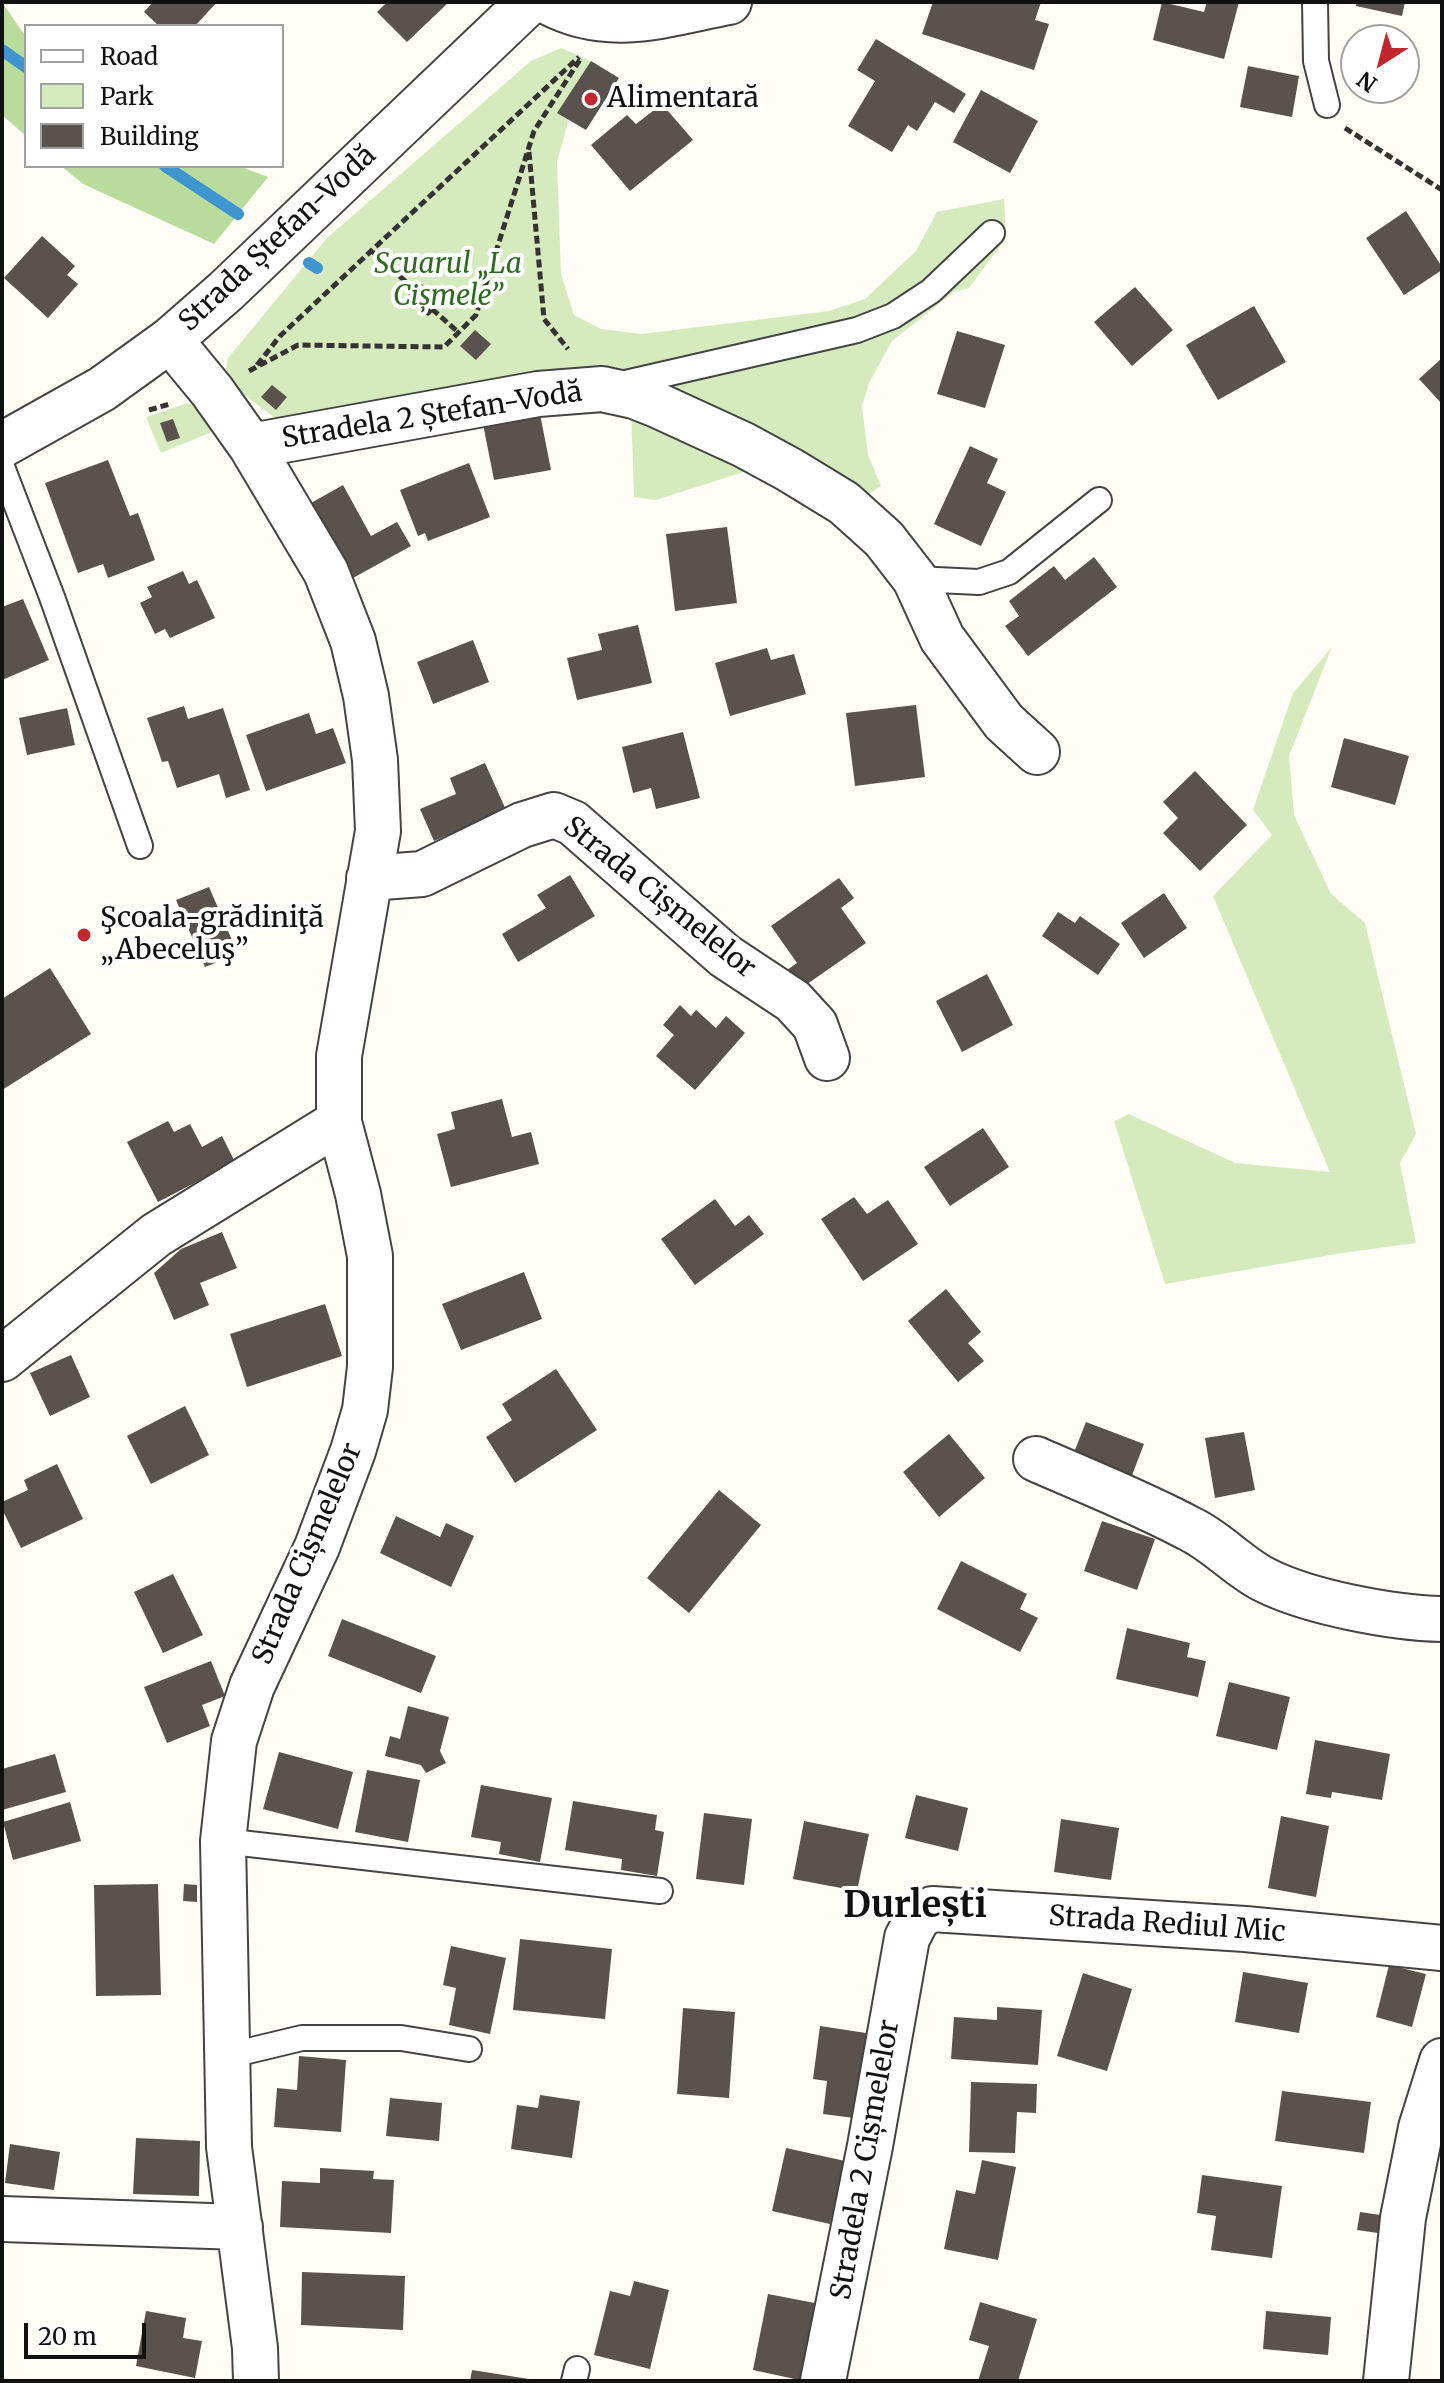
<!DOCTYPE html>
<meta charset="utf-8">
<style>
body{margin:0}
#map{position:relative;width:1444px;height:2383px;overflow:hidden;background:#fffdf5;font-family:Merriweather,serif}
canvas{display:block}
.frame{position:absolute;inset:0;border:4px solid #111;pointer-events:none}
.legend{position:absolute;left:24px;top:24px;width:260px;height:144px;box-sizing:border-box;background:#fff;border:2px solid #a0a0a0;margin:0;padding:10px 14px;list-style:none;font-size:24px;color:#111}
.legend li{display:flex;align-items:center;gap:16px;height:40px}
.legend b{width:40px;border:2px solid #a0a0a0}
.north{position:absolute;left:1340px;top:24px;width:80px;height:80px;box-sizing:border-box;background:#fff;border:2px solid #a0a0a0;border-radius:50%;rotate:216deg;font-size:22px;font-weight:700;line-height:32px;text-align:center;color:#111}
.north::after{content:'';display:block;margin:auto;width:28px;height:36px;background:#c4262e;clip-path:polygon(50% 0,100% 100%,50% 72%,0 100%)}
.scale{position:absolute;left:24px;top:2323px;width:122px;height:36px;box-sizing:border-box;border:4px solid #111;border-top:0;padding-left:10px;font-size:24px;line-height:28px;white-space:nowrap;color:#111;-webkit-text-stroke:6px #fff;paint-order:stroke}
</style>
<div id="map">
<canvas width="1444" height="2383"></canvas>
<div class="frame"></div>
<ul class="legend">
<li><b style="height:10px;background:#fff"></b>Road</li>
<li><b style="height:22px;background:#d5ebbd"></b>Park</li>
<li><b style="height:22px;background:#5a524d"></b>Building</li>
</ul>
<div class="north">N</div>
<div class="scale">20 m</div>
</div>
<script>
const g = document.querySelector('canvas').getContext('2d');
g.lineJoin = 'round';
function paint(path, color) {
  g.fillStyle = color;
  g.fill(path, 'evenodd');
}
function strokePath(path, color, width, dash) {
  g.strokeStyle = color;
  g.lineWidth = width;
  g.lineCap = dash ? 'butt' : 'round';
  g.setLineDash(dash || []);
  g.stroke(path);
}
function label(font, color, halo, rows, align = 'center') {
  g.font = font + ' Merriweather,serif';
  g.lineWidth = 8;
  g.setLineDash([]);
  g.textBaseline = 'middle';
  g.strokeStyle = halo;
  g.fillStyle = color;
  for (const [text, x, y, turn = 0] of rows) {
    g.save();
    g.translate(x, y);
    g.rotate((+turn || 0) * Math.PI / 180);
    g.textAlign = isNaN(turn) ? turn : align;
    if (halo) g.strokeText(text, 0, 0);
    g.fillText(text, 0, 0);
    g.restore();
  }
}
paint(new Path2D(`
 M561,48L591,61L558,112L569,119L557,162L561,274L574,315L601,329L642,334L829,311L865,299L916,251L937,212L1004,199L1006,238L969,288L954,292L892,341L869,383L862,406L868,455L881,486L866,496L648,387L278,420L238,390L226,369L228,358L327,238L531,61Z
 M188,403L207,411L221,428L161,453L146,417Z
 M631,410L750,470L656,500L634,497Z
 M1332,647L1289,756L1294,815L1331,894L1365,923L1416,1134L1400,1163L1416,1243L1342,1253L1165,1284L1114,1121L1129,1114L1235,1163L1330,1172L1213,896L1272,835L1253,810L1293,693Z`), '#d5ebbd');
paint(new Path2D(`
 M2,2L26,37V136L2,115Z
 M61,166H239L268,177L214,244L83,184Z`), '#b9dc9c');
strokePath(new Path2D(`
 M2,50L26,67
 M165,166L238,214
 M309,263L317,268`), '#3f96cf', 12);
paint(new Path2D(`
 M153,2H217L195,26H159L144,12Z
 M387,2H449L407,42L377,12Z
 M933,2H1041L1035,20L1049,24L1034,70L922,34Z
 M1162,2L1204,12L1207,2H1239L1224,59L1153,40Z
 M1357,2H1405L1402,16L1356,6Z
 M876,39L966,94L954,113L935,102L917,131L908,125L892,152L848,126L875,81L857,70Z
 M591,61L619,78L586,130L557,113Z
 M1248,66L1299,76L1292,117L1240,107Z
 M981,90L1038,121L1010,173L953,142Z
 M662,104L693,140L630,191L591,145L627,115L636,124Z
 M1406,211L1442,267V270L1404,295L1366,238Z
 M42,236L75,266L67,275L78,284L48,318L4,278Z
 M1135,287L1173,330L1132,366L1094,322Z
 M1254,306L1286,362L1218,400L1186,345Z
 M475,330L491,344L476,360L460,346Z
 M957,331L1005,345L985,408L937,394Z
 M1442,358V404L1419,379Z
 M272,385L287,397L276,410L261,397Z
 M540,414L551,470L494,480L483,424Z
 M173,419L180,438L167,442L160,423Z
 M970,446L998,459L987,483L1006,492L981,546L934,524Z
 M108,460L130,516L138,513L155,560L108,578L103,564L78,573L45,483Z
 M469,463L490,517L428,541L425,533L418,536L400,490Z
 M343,485L371,536L397,522L411,546L353,578L311,503Z
 M727,527L737,603L675,611L666,534Z
 M1094,557L1117,587L1028,656L1005,626L1019,616L1009,601L1054,566L1065,580Z
 M183,571L189,584L197,580L215,618L170,638L165,629L155,634L140,603L152,597L147,587Z
 M23,599L49,660L2,680V607Z
 M638,625L652,683L577,700L567,658L602,650L598,634Z
 M473,640L489,682L433,704L417,662Z
 M767,648L771,660L794,654L806,694L730,716L715,663Z
 M916,705L925,777L855,786L846,713Z
 M184,706L188,719L223,708L250,790L226,798L219,774L177,788L168,761L162,762L147,718Z
 M67,708L75,745L27,755L19,718Z
 M309,713L316,734L333,728L346,763L266,791L246,735Z
 M683,732L700,798L656,809L651,788L633,793L622,747Z
 M1344,738L1409,756L1395,805L1331,787Z
 M485,763L506,810L434,841L420,809L456,794L450,778Z
 M1195,771L1247,825L1200,871L1163,833L1178,818L1163,802Z
 M570,875L595,916L518,962L502,934L546,908L537,895Z
 M839,878L854,898L841,908L866,943L800,989L787,970L797,963L771,926Z
 M209,887L238,954L205,967L176,900Z
 M1164,893L1187,928L1144,958L1121,923Z
 M1058,912L1075,923L1080,916L1120,944L1098,975L1042,936Z
 M50,968L91,1034L2,1090V999Z
 M987,974L1013,1025L962,1052L936,1001Z
 M680,1005L691,1016L696,1010L716,1028L726,1016L745,1033L695,1090L656,1056L674,1035L663,1025Z
 M502,1099L512,1137L531,1132L539,1164L451,1187L437,1134L455,1129L451,1112Z
 M168,1121L174,1132L190,1124L202,1147L222,1136L235,1162L158,1202L127,1142Z
 M983,1128L1009,1167L950,1206L924,1167Z
 M854,1197L867,1214L888,1200L918,1244L863,1281L821,1219Z
 M715,1199L735,1226L749,1215L764,1234L695,1285L661,1239Z
 M222,1232L237,1268L200,1283L209,1305L174,1320L154,1273L181,1249Z
 M524,1272L542,1319L461,1350L442,1304Z
 M946,1289L981,1332L968,1343L984,1361L958,1382L908,1321Z
 M325,1304L342,1356L247,1387L230,1334Z
 M71,1355L90,1397L50,1416L30,1373Z
 M556,1369L597,1430L515,1483L486,1437L512,1420L502,1404Z
 M185,1406L209,1455L151,1484L127,1436Z
 M1086,1422L1144,1444L1131,1478L1073,1455Z
 M1244,1432L1255,1490L1215,1498L1205,1438Z
 M949,1434L985,1478L939,1517L903,1472Z
 M57,1464L83,1519L21,1548L2,1509V1502L28,1490L24,1480Z
 M719,1490L761,1525L689,1613L647,1578Z
 M396,1516L440,1537L446,1523L474,1536L451,1587L380,1553Z
 M1102,1521L1155,1539L1137,1590L1084,1571Z
 M961,1561L1027,1594L1020,1609L1038,1618L1020,1652L937,1609Z
 M173,1574L203,1635L163,1653L134,1592Z
 M342,1619L436,1656L421,1693L328,1656Z
 M1127,1628L1190,1643L1187,1657L1206,1661L1198,1697L1116,1679Z
 M211,1661L225,1696L202,1705L210,1726L167,1743L144,1687Z
 M1229,1682L1290,1697L1277,1750L1216,1736Z
 M408,1706L449,1717L440,1751L446,1763L426,1773L421,1765L385,1756L390,1736L400,1739Z
 M1315,1740L1390,1754L1382,1800L1332,1792L1331,1798L1306,1794Z
 M279,1752L353,1772L338,1829L263,1809Z
 M55,1754L66,1792L2,1810V1769Z
 M367,1770L420,1780L408,1842L355,1832Z
 M481,1785L552,1798L540,1862L499,1854L501,1842L471,1837Z
 M916,1795L968,1808L958,1851L905,1838Z
 M573,1801L657,1815L655,1830L664,1832L657,1876L621,1870L622,1859L565,1850Z
 M70,1802L81,1841L13,1860L3,1822Z
 M704,1813L752,1819L744,1885L696,1879Z
 M1281,1816L1329,1826L1316,1897L1268,1888Z
 M1061,1819L1119,1828L1111,1880L1054,1872Z
 M804,1821L869,1834L857,1891L793,1879Z
 M158,1884L161,1995L96,1996L94,1885Z
 M184,1884L197,1885V1902L183,1901Z
 M520,1939L612,1949L605,2019L513,2010Z
 M451,1946L506,1958L490,2034L449,2025L456,1988L443,1985Z
 M1389,1965L1426,1974L1412,2027L1376,2017Z
 M1243,1972L1308,1983L1299,2033L1235,2022Z
 M1083,1973L1132,1989L1107,2071L1057,2056Z
 M997,2007L1042,2010L1038,2065L951,2059L954,2017L997,2020Z
 M683,2008L735,2012L729,2098L677,2094Z
 M820,2026L866,2033L854,2118L823,2114L827,2081L813,2079Z
 M299,2056L346,2060L341,2132L274,2127L277,2088L297,2090Z
 M971,2082L1037,2084L1036,2113L1017,2112L1015,2153L969,2152Z
 M1282,2091L1371,2102L1364,2153L1275,2141Z
 M540,2095L580,2101L572,2158L511,2149L517,2105L538,2108Z
 M390,2098L442,2103L439,2141L386,2136Z
 M136,2138L200,2141L199,2196L133,2194Z
 M10,2144L60,2152L54,2190L5,2183Z
 M786,2148L845,2161L830,2224L772,2211Z
 M982,2160L1016,2167L998,2260L944,2249L956,2190L975,2194Z
 M320,2168L374,2171L373,2179L394,2180L391,2233L280,2227L282,2181L320,2183Z
 M1202,2175L1282,2186L1272,2258L1211,2250L1216,2216L1197,2213Z
 M1360,2212L1387,2216L1385,2234L1357,2230Z
 M302,2272L405,2276L403,2330L301,2325Z
 M634,2281L669,2290L650,2369L594,2355L610,2291L630,2296Z
 M768,2294L820,2304L804,2381L753,2370Z
 M980,2302L1037,2319L1018,2381H978L989,2346L969,2340Z
 M146,2311L186,2318L183,2338L202,2341L195,2378L136,2366Z
 M1266,2311L1331,2317L1328,2355L1263,2349Z
 M472,2370L529,2379V2381H470Z`), '#5a524d');
const service = new Path2D(`
 M1315,2L1316,61L1327,105
 M617,385L857,330L893,316L931,291L992,233
 M2,467L52,597L140,846
 M915,579L979,582L1009,572L1099,500
 M223,1841L660,1891
 M227,2056L302,2038H401L469,2049
 M574,2381L577,2369`);
const minor = new Path2D(`
 M548,2C609,35 666,14 729,2
 M170,340L212,391L251,446L326,572L353,641L366,696L375,760L378,831L339,1056V1122L358,1194L370,1256V1367L365,1410L353,1451L317,1547L252,1686L234,1741L223,1841L229,2147L255,2348L256,2381
 M251,446L538,394L602,389L634,396L657,405L744,445L790,470L844,503L884,539L915,579L942,638L1004,722L1037,752
 M369,878L422,874L522,825L554,815L573,823L725,956L793,1001L815,1025L827,1058
 M2,1359L156,1235L339,1122
 M1036,1459C1088,1482 1142,1503 1192,1530C1218,1543 1238,1566 1263,1579C1307,1602 1392,1618 1442,1619
 M2,2219L240,2227
 M823,2381L870,2146L907,1938L918,1917L932,1909L1245,1929L1442,1948
 M1386,2381L1403,2218L1421,2128L1442,2061`);
const tertiary = new Path2D(`
 M2,445L102,389L170,340L226,291L529,2`);
strokePath(service, '#444', 28);
strokePath(minor, '#444', 48);
strokePath(tertiary, '#444', 48);
strokePath(new Path2D(`
 M1345,128L1442,190
 M529,152L544,319L568,349
 M373,252L416,291
 M420,286L439,301L428,313L410,297Z
 M432,309L458,332
 M257,365L280,336L579,57
 M249,371L298,345L444,347L476,315L534,131L581,58
 M149,410L170,404`), '#333', 5, [8, 4]);
strokePath(service, '#fff', 24);
strokePath(minor, '#fff', 44);
strokePath(tertiary, '#fff', 44);
for (const [x, y, r, color] of [
 [591,99,8,"#c4262e"],
 [84,935,8,"#c4262e"]
]) {
  const dot = new Path2D();
  dot.arc(x, y, r, 0, 2 * Math.PI);
  g.fillStyle = color;
  g.fill(dot);
  strokePath(dot, '#fff', 3);
}
label('28px', '#111', '#fff', [
 ["Alimentară",607,99],
 ["Şcoala-grădiniţă",100,919],
 ["„Abeceluş”",100,951]
], 'left');
label('28px', '#111', '#fff', [
 ["Strada Ștefan-Vodă",278,239,-43],
 ["Stradela 2 Ștefan-Vodă",432,416,-9],
 ["Strada Cișmelelor",659,898,39],
 ["Strada Cișmelelor",308,1554,-67],
 ["Strada Rediul Mic",1167,1925,4],
 ["Stradela 2 Cișmelelor",866,2160,-80]
]);
label('italic 28px', '#2f6b1f', '#fff', [
 ["Scuarul „La",448,265],
 ["Cișmele”",448,297]
]);
label('bold 36px', '#111', '#fff', [
 ["Durlești",915,1907]
]);
</script>
